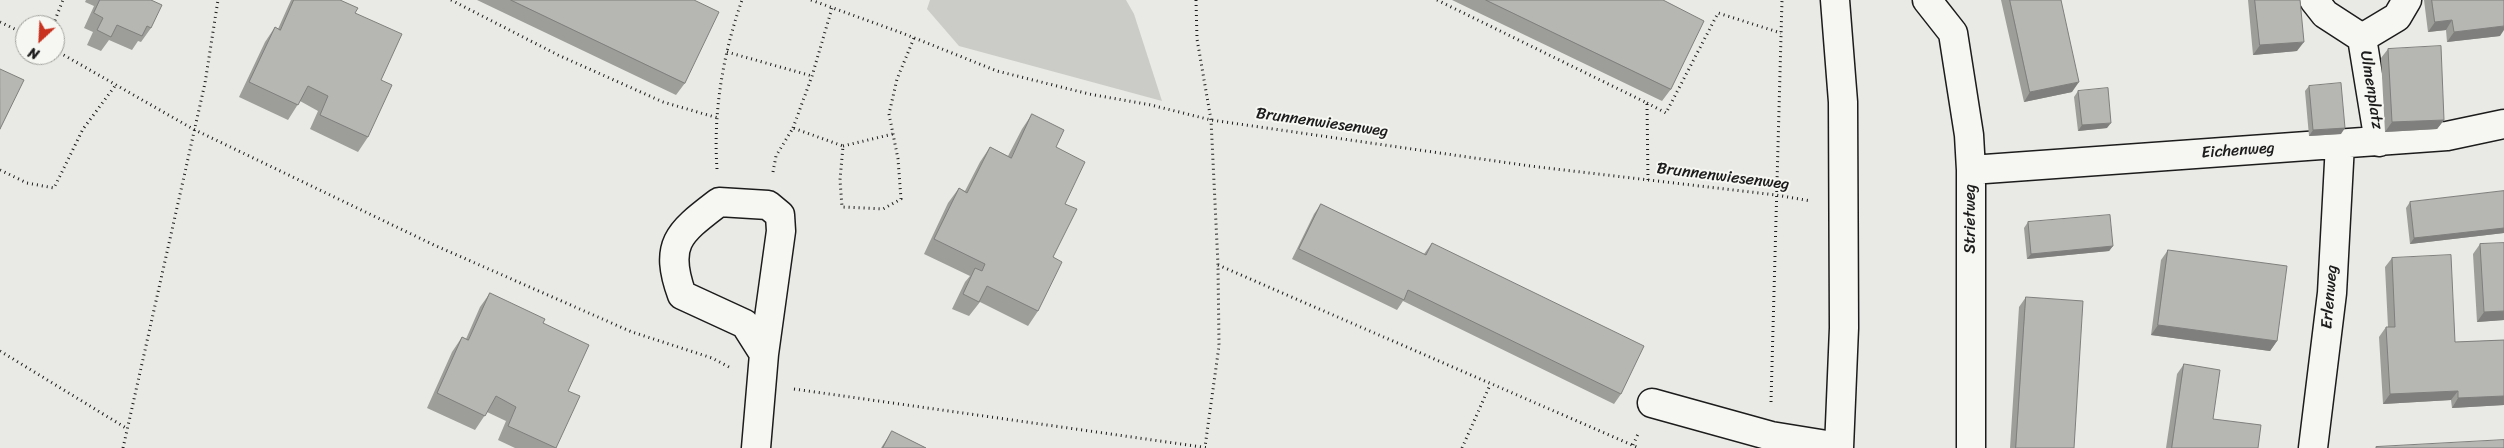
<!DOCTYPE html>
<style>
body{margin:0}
#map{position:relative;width:2504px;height:448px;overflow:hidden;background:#e9e9e5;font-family:Sriracha,sans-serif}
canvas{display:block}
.north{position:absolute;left:15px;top:15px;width:50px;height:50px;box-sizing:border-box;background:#f6f6f2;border:1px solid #9f9f9c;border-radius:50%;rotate:205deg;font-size:14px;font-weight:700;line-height:20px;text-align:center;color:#1c1c1c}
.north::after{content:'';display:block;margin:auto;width:18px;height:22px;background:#c8321e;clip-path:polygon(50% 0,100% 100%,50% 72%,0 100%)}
</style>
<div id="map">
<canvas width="2504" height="448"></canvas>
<div class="north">N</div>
</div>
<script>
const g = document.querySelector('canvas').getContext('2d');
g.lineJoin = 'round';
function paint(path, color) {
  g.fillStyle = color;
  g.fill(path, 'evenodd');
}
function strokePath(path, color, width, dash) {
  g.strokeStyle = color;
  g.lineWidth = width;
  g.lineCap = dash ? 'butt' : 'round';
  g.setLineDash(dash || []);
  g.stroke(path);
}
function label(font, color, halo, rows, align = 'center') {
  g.font = font + ' Sriracha,sans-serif';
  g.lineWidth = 4;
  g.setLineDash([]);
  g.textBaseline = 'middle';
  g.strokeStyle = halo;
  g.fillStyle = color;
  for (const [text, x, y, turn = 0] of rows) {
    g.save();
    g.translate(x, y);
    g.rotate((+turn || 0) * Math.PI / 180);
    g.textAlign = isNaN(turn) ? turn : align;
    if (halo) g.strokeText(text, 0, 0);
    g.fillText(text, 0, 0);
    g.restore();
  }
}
paint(new Path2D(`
 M930,0H1126L1134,14L1162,101L959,46L927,9Z`), '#cbcbc7');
const minor = new Path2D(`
 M1835,0L1843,102L1844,328L1839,448
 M1927,0L1953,33L1969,135L1971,170V448
 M2314,0L2325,14L2362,38L2379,142
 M2362,38L2397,17L2407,0
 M1971,170L2447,136L2504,124
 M1652,403L1771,436L1839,447
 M756,448L764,354L781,231L780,215L768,205L719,202C680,232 663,243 682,295L745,324L764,354
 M2313,448L2332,293L2340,144`);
strokePath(minor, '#1c1c1c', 31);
strokePath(new Path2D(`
 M451,0L558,55L663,102L718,118
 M811,0L902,33L997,71L1089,94L1151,105L1211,120L1530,166L1776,195L1811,201
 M1196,0L1197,39L1211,120L1218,265L1219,346L1205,447
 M1437,0L1647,103L1648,180
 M0,22L25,34
 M53,25L63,0
 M55,50L193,129L434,245L632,332L712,358L729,367
 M727,52L812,76
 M1647,103L1666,113L1718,13L1781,33
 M793,128L812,76L832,8
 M843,146L893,134
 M717,169C713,112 723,54 742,0
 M0,170L27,183L54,188L83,129L115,86
 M773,172L776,156L793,128L843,146L840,180L842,207L883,209L901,199L898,159L889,114L897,79L914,38
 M1218,265L1639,448
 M0,351L126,428
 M794,389L1209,448
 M1771,402L1782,0
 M1633,445L1638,434
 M123,448L205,83L218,0
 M1462,448L1490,385`), '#1c1c1c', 3, [1, 4]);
strokePath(minor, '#f6f6f2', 28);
paint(new Path2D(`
 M86,0H152L151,28L141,42L138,41L132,50L109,40L101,51L87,45L93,32L84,28L94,6L85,2Z
 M291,0H340L355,13L381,80L368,137L358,152L310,129L318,111L300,101L288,120L239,97L265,42L275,27L278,29Z
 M477,0H694L685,83L676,95Z
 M1452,0H1663L1671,89L1662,101Z
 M2001,0H2061L2072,92L2024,102Z
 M2248,0H2300L2297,51L2253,55Z
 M2424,0H2504L2500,36L2447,42L2446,30L2428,32Z
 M2388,49L2444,120L2437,129L2385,132L2381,58Z
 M2309,86L2341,134L2309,136L2305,91Z
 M2078,91L2107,128L2078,131L2074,97Z
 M1032,114L1056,147L1065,204L1053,257L1038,311L1028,326L980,302L969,316L952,309L965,282L970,276L924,254L948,203L959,188L965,191L980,162L990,147L1008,156L1022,129Z
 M2504,191V233L2410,244L2406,208L2410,202Z
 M1321,204L1424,254L1432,243L1621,394L1614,404L1403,301L1397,310L1292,259L1314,214Z
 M2028,222L2113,246L2109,251L2027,259L2024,228Z
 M2480,244L2504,320L2477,322L2473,254Z
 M2168,250L2277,341L2270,351L2151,335L2161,260Z
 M2392,258L2455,342L2504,340V405L2452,408L2451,400L2383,404L2379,337L2386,327H2388L2385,267Z
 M490,293L543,323L568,391L556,448H515L498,440L506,421L487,412L475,430L427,408L452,352L462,337L466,339L480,307Z
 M2026,297L2074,448H2010L2019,307Z
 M2184,364L2213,419L2258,448H2166L2177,374Z
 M892,431L926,448H881Z`), '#9d9d9a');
paint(new Path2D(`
 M2452,20L2446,30L2428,32L2435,22Z
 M2504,26V30L2500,36L2447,42L2454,32Z
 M2304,42L2297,51L2253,55L2260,45Z
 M2079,82L2072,92L2024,102L2030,92Z
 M2444,120L2437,129L2385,132L2392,122Z
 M2111,123L2107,128L2078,131L2082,125Z
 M2345,128L2341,134L2309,136L2313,130Z
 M2504,228V233L2410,244L2414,238Z
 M2113,246L2109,251L2027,259L2031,254Z
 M2504,311V320L2477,322L2484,312Z
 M2158,325L2277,341L2270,351L2151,335Z
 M2458,391L2451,400L2383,404L2390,394Z
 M2504,396V405L2452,408L2458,398Z`), '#7f7f7d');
const building = new Path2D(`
 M100,0H151L162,5L151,28L147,26L142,36L117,25L111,37L97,30L103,18L94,13Z
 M294,0H340L358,8L355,13L402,34L381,80L392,85L368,137L320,115L328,96L308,86L298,105L249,82L275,27L280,30Z
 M511,0H694L719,12L685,83Z
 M1486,0H1663L1704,21L1671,89Z
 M2010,0H2061L2079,82L2030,92Z
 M2255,0H2300L2304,42L2260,45Z
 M2432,0H2504V26L2454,32L2452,20L2435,22Z
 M2441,46L2444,120L2392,122L2388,49Z
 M0,69L24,80L0,129Z
 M2341,83L2345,128L2313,130L2309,86Z
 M2108,88L2111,123L2082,125L2078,91Z
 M1032,114L1064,130L1056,147L1085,162L1065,204L1077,209L1053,257L1062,262L1038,311L987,286L979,302L963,294L975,268L982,271L985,264L934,239L959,188L967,193L990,147L1011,158Z
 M2504,191V228L2414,238L2410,202Z
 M1321,204L1426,255L1432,243L1644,346L1621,394L1408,290L1404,300L1299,249Z
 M2110,215L2113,246L2031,254L2028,222Z
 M2504,243V311L2484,312L2480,244Z
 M2168,250L2287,266L2277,341L2158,325Z
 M2451,255L2455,342L2504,340V396L2458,398V391L2390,394L2386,327H2395L2392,258Z
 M490,293L545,319L543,323L589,345L568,391L580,396L556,448L508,426L516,407L496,396L485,416L437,393L462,337L468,340Z
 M2026,297L2083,301L2074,448H2016Z
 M2184,364L2220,370L2213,419L2261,425L2258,448H2172Z
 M892,431L926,448H883Z
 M2504,440V448H2376V447Z`);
paint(building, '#b6b6b3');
strokePath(building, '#7f7f7d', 1);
label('16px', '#1c1c1c', '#f6f6f2', [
 ["Ulmenplatz",2371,90,81],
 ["Brunnenwiesenweg",1322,123,8],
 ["Eichenweg",2238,151,-4],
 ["Brunnenwiesenweg",1723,177,7],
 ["Strietweg",1971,219,-90],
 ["Erlenweg",2330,297,-85]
]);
</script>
